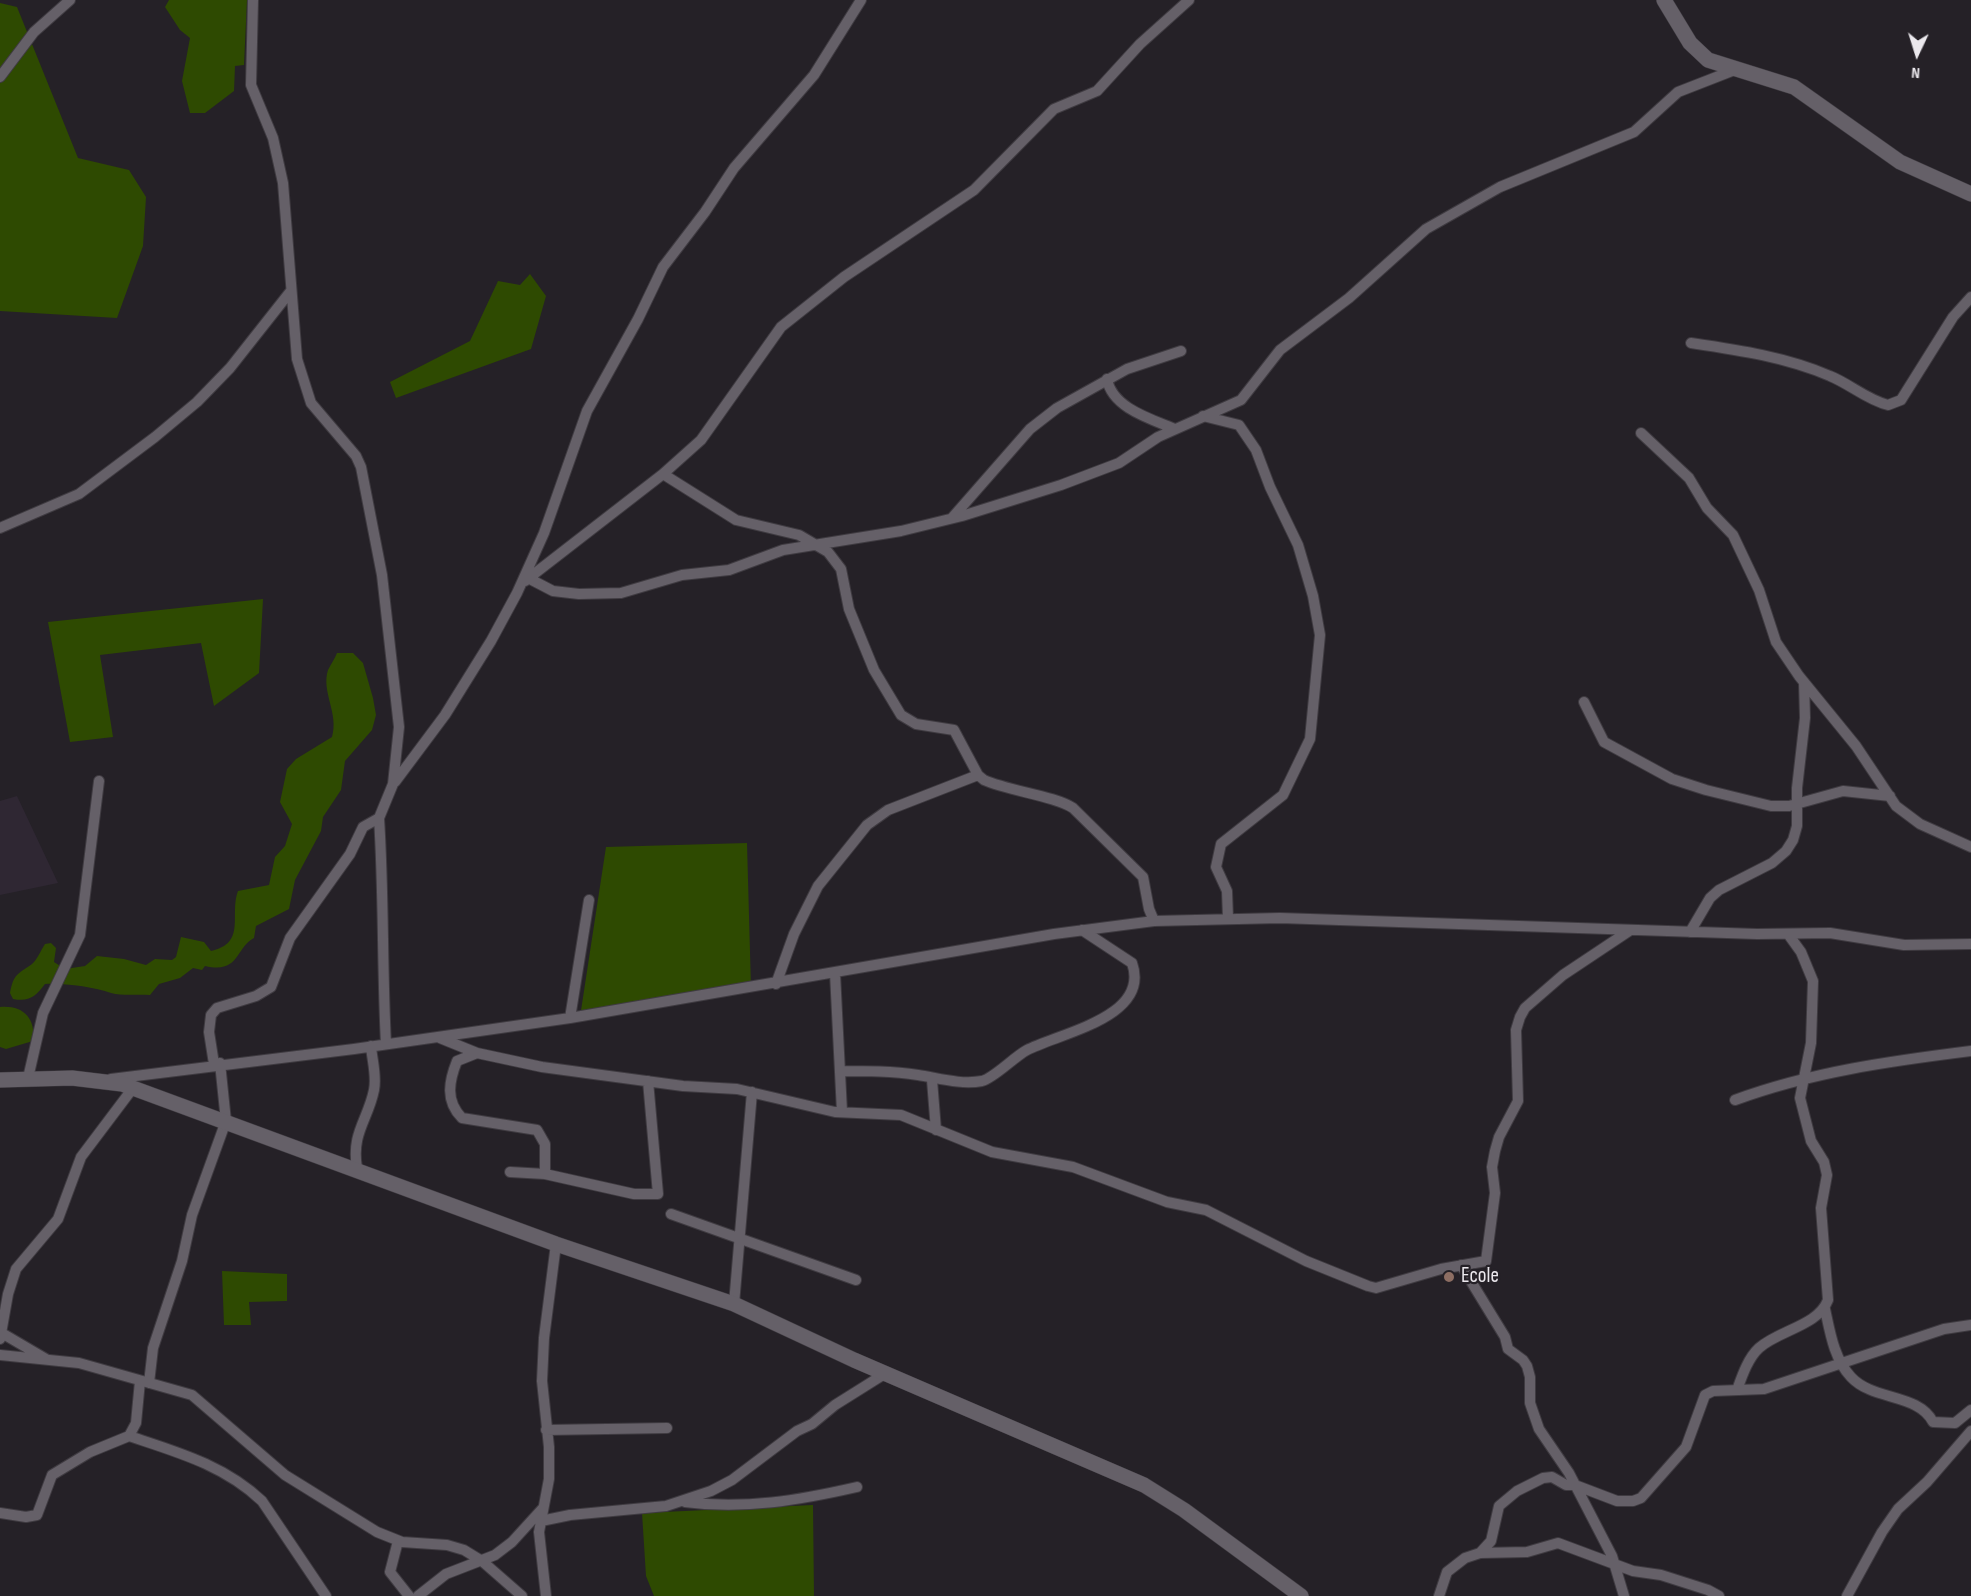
<!DOCTYPE html>
<style>
body{margin:0}
#map{position:relative;width:1971px;height:1596px;overflow:hidden;background:#252127;font-family:"Sofia Sans Condensed",sans-serif}
canvas{display:block}
.north{position:absolute;left:1887px;top:24px;width:60px;height:60px;-webkit-text-stroke:4px #252127;paint-order:stroke;rotate:184deg;font-size:16px;font-weight:700;line-height:24px;text-align:center;color:#ebe8ed}
.north::after{content:'';display:block;margin:auto;width:21px;height:27px;background:#ebe8ed;clip-path:polygon(50% 0,100% 100%,50% 72%,0 100%)}
</style>
<div id="map">
<canvas width="1971" height="1596"></canvas>
<div class="north">N</div>
</div>
<script>
const g = document.querySelector('canvas').getContext('2d');
g.lineJoin = 'round';
function paint(path, color) {
  g.fillStyle = color;
  g.fill(path, 'evenodd');
}
function strokePath(path, color, width, dash) {
  g.strokeStyle = color;
  g.lineWidth = width;
  g.lineCap = dash ? 'butt' : 'round';
  g.setLineDash(dash || []);
  g.stroke(path);
}
function label(font, color, halo, rows, align = 'center') {
  g.font = font + ' "Sofia Sans Condensed",sans-serif';
  g.lineWidth = 4.5;
  g.setLineDash([]);
  g.textBaseline = 'middle';
  g.strokeStyle = halo;
  g.fillStyle = color;
  for (const [text, x, y, turn = 0] of rows) {
    g.save();
    g.translate(x, y);
    g.rotate((+turn || 0) * Math.PI / 180);
    g.textAlign = isNaN(turn) ? turn : align;
    if (halo) g.strokeText(text, 0, 0);
    g.fillText(text, 0, 0);
    g.restore();
  }
}
paint(new Path2D(`
 M17,796L58,883L0,895V801Z`), '#2f2733');
paint(new Path2D(`
 M169,0H247L244,65L235,66L234,91L205,113H190L182,81L190,38L180,30L165,7Z
 M0,3L17,7L78,158L129,170L146,197L143,246L117,318L0,311Z
 M530,274L546,296L531,349L396,398L390,382L470,341L498,281L520,285Z
 M263,599L259,673L214,706L201,643L100,655L113,737L70,742L48,622Z
 M337,653H353L363,663L373,698L376,715L372,730L345,761L341,790L323,817L321,831L295,880L289,909L256,926L254,938C235,948 240,974 205,966L202,970L193,968L180,978L159,984L150,995C138,994 122,996 111,993C94,987 64,983 45,984C35,997 29,1002 13,999L10,993C14,973 17,975 32,964C37,960 41,950 45,944L51,943L56,948L54,962L65,969L85,966L97,956L124,959L146,965L155,959L172,960L176,957L181,937L204,942L211,951C247,943 229,915 238,891L269,885L275,857L285,846L292,824L280,802L287,769L296,759L332,737C339,713 321,692 328,670C331,664 335,658 337,653Z
 M747,843L751,988L580,1017L606,847Z
 M0,1007C23,1005 36,1018 33,1041L6,1049L0,1047Z
 M222,1271L287,1274V1301L249,1302L251,1325H224Z
 M813,1505L814,1596H654L646,1576L642,1513Z`), '#2e4a01');
const street = new Path2D(`
 M0,77L34,32L70,0
 M1691,343C1738,350 1786,357 1830,376C1850,384 1867,400 1888,405L1901,400L1953,317L1971,297
 M1107,379C1112,408 1151,419 1175,429
 M1203,416L1239,425L1256,450L1270,487L1298,545L1313,596L1320,635L1310,739L1283,795L1221,844L1216,867L1227,891L1228,918
 M1641,433L1689,478L1707,508L1733,535L1759,590L1776,642L1799,676L1856,746L1896,806L1920,824L1971,847
 M663,474L736,520L799,535L828,552L841,569L849,609L874,670L901,715L916,724L954,730L978,775L984,780C1009,791 1055,796 1073,808L1143,877L1149,909L1154,921
 M952,518L1030,429L1057,408L1127,369L1181,351
 M0,528L79,494L155,437L197,402L230,368L290,292
 M528,578L553,591L579,594L621,593L682,575L729,570L783,550L901,531L962,516L1061,485L1119,463L1158,437L1241,400L1280,350L1349,298L1426,229L1500,187L1634,132L1678,92L1737,69
 M525,581L663,474L701,440L781,327L844,277L974,190L1054,109L1097,91L1140,44L1189,0
 M1584,702L1604,742L1672,779L1706,790L1771,806H1789L1843,791L1890,796
 M395,782L445,715L491,641L517,593L544,533L587,411L638,319L663,267L705,212L734,168L814,75L861,0
 M379,818C384,894 382,969 386,1044
 M1690,932L1710,898L1719,890L1772,863L1786,851L1793,840L1797,826V788L1805,718L1804,682
 M835,973L842,1112
 M776,984L794,934L818,886L867,825L888,810L978,775
 M570,1018L589,900
 M440,1038L477,1053L542,1067L683,1086L737,1089L835,1112L901,1115L992,1152L1073,1167L1167,1202L1206,1210L1306,1261L1368,1286L1376,1288L1441,1269L1486,1261L1495,1193L1492,1167L1495,1151L1499,1137L1518,1101L1516,1030L1520,1017L1525,1008L1563,975L1629,931
 M477,1053L457,1061C449,1081 445,1101 462,1118L537,1130L545,1144V1174
 M214,1064L209,1032L211,1015L217,1008L256,996L271,987L290,938L350,854L363,827L379,818L393,784L399,727L382,575L361,467L356,456L311,403L297,359L283,183L273,138L251,85L253,0
 M840,1071C867,1071 892,1071 918,1075C938,1078 961,1085 982,1081C994,1078 1014,1057 1027,1050C1060,1033 1151,1017 1132,963L1082,930
 M28,1078L43,1013L80,935L99,781
 M111,1079L354,1049L570,1018L1054,934L1154,921L1280,918L1757,934L1830,933L1904,945L1971,944
 M932,1080L936,1130
 M1735,1100C1811,1072 1891,1061 1971,1051
 M357,1168C351,1133 368,1120 374,1090C377,1076 372,1060 371,1046
 M510,1172L545,1174L634,1194H658L648,1081
 M671,1214L856,1280
 M1461,1265L1505,1337L1508,1349L1523,1360L1527,1366L1530,1377V1403L1539,1429L1569,1473L1612,1556L1624,1596
 M734,1304L752,1092
 M1825,1309C1830,1332 1834,1359 1851,1377C1873,1401 1918,1393 1933,1422L1955,1423L1971,1410
 M0,1332L46,1359
 M0,1339L8,1294L16,1269L58,1219L81,1157L133,1088
 M0,1355L79,1363L192,1395L285,1475L377,1532L402,1542L447,1545L464,1550L482,1561L522,1596
 M149,1383L153,1348L182,1261L192,1215L226,1121L220,1063
 M1737,1390C1742,1376 1748,1358 1759,1348C1779,1330 1818,1326 1828,1300L1821,1208L1827,1175L1824,1162L1811,1141L1800,1098L1811,1043L1813,981L1801,952L1788,934
 M546,1430L667,1428
 M129,1436C177,1452 224,1465 262,1501L326,1596
 M685,1502C744,1510 800,1500 857,1487
 M0,1513L26,1517L37,1515L52,1475L90,1452L129,1436L136,1423L140,1381
 M541,1521L570,1515L666,1506L711,1491L732,1480L797,1431L812,1424L835,1405L886,1373
 M398,1541L390,1572L409,1596
 M1480,1553L1491,1541L1499,1506L1517,1491L1543,1478L1552,1477L1566,1485H1575L1617,1501H1633L1641,1498L1686,1447L1705,1395L1713,1391L1764,1389L1944,1329L1971,1325
 M418,1596L446,1574L495,1555L512,1542L543,1508
 M546,1596L539,1532L549,1479V1447L542,1381L544,1338L556,1244
 M1439,1596L1447,1572L1465,1558L1480,1553L1527,1552L1558,1543L1633,1571L1661,1575L1708,1590L1719,1596
 M1847,1596L1882,1532L1898,1509L1927,1482L1971,1431`);
const secondary = new Path2D(`
 M1664,0L1690,43L1708,60L1794,87L1900,162L1971,194
 M0,1080L72,1078L122,1084L556,1244L734,1304L854,1360L1144,1485L1184,1510L1301,1596`);
strokePath(street, '#3f3b41', 12);
strokePath(secondary, '#3f3b41', 16);
strokePath(street, '#656068', 10);
strokePath(secondary, '#656068', 15);
for (const [x, y, r, color] of [
 [1449,1277,6,"#8d6e63"]
]) {
  const dot = new Path2D();
  dot.arc(x, y, r, 0, 2 * Math.PI);
  g.fillStyle = color;
  g.fill(dot);
  strokePath(dot, '#252127', 2);
}
label('21px', '#ebe8ed', '#252127', [
 ["Ecole",1461,1277]
], 'left');
</script>
